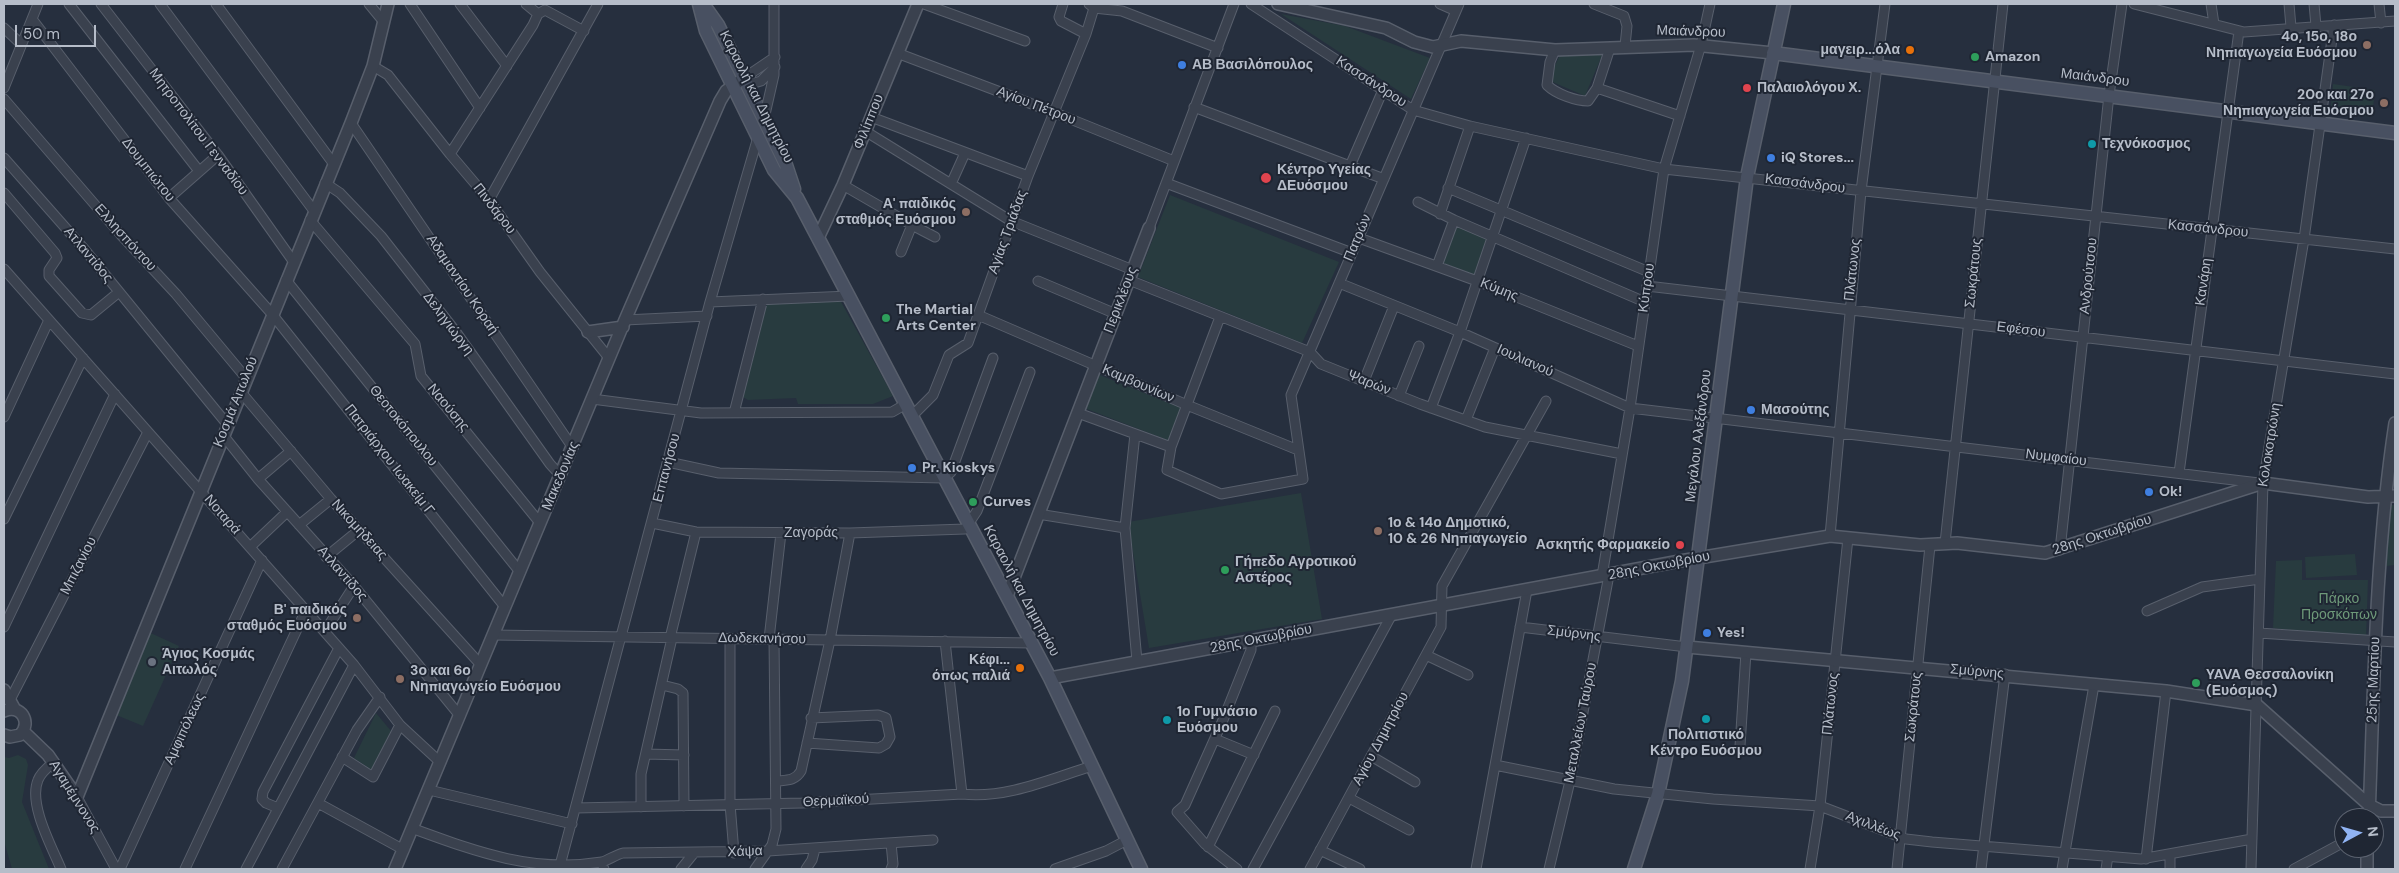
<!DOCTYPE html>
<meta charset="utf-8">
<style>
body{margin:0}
#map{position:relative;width:2399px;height:873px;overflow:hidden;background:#262f3e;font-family:"DM Sans",sans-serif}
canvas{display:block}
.frame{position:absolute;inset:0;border:5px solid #b6bdc9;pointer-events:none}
.north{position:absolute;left:2334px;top:808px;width:50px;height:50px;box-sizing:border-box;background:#1f2633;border:1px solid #5b626f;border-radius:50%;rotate:84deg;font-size:14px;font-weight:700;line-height:20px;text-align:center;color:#b6bdc9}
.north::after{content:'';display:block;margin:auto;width:18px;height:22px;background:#90b3f3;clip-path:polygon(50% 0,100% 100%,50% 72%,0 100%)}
.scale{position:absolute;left:15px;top:25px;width:81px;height:22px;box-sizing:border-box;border:2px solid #b6bdc9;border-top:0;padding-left:6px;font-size:15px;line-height:18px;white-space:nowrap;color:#b6bdc9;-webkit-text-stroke:4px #1f2633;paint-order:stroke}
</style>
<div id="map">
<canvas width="2399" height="873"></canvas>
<div class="frame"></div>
<div class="north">N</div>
<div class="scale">50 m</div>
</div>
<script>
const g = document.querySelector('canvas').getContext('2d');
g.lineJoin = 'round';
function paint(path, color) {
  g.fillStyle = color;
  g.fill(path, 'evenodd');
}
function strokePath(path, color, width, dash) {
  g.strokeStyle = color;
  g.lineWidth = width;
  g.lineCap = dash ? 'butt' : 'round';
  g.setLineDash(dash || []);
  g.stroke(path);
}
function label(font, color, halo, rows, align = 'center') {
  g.font = font + ' "DM Sans",sans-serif';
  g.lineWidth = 4;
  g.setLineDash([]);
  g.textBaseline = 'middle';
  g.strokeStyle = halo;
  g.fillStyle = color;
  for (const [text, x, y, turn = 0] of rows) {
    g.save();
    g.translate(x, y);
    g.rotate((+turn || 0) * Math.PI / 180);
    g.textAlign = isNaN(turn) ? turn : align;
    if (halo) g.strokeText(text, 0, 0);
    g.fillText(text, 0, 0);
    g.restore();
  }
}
paint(new Path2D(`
 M1281,14L1345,26L1430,58L1411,99Z
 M1603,53L1585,96L1548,80L1560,55Z
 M2333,84L2375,90L2372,117L2333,112L2331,105Z
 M1170,195L1339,262L1302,343L1138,277Z
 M1456,225L1488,239L1475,275L1443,263Z
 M840,300L893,396L873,404H798L796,398L748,400L743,397L767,303Z
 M1092,372L1182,408L1170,441L1079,406Z
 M1301,493L1322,619L1149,648L1128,522Z
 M2390,505H2395V565L2386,566Z
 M2355,554L2357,575L2306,578L2305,557Z
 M2302,560V580H2368L2366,638L2273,628L2276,561Z
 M144,630L179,646L143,726L109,712Z
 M376,713L391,731L372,770L354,758Z
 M18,755L26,759L28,765L22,802L49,869H12L4,841V757L9,758Z`), '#283b3f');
const minor = new Path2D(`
 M69,4L199,171
 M101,4L218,155L293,261
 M160,4L314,211
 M216,4L333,163
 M369,4L383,21
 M410,4L480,108
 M460,4L507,66
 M526,4L538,14L545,10L584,31
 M924,4L1025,41
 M1063,4L1059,17L1061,21L1086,34L1094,8L1089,4
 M1251,4L1413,110L1470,126L1664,169L2395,249
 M1440,4L1456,11
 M1594,4L1624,16L1627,26L1625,46
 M2134,4L2244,32L2395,21
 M2211,4L2214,24
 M2289,4L2291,27
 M2314,4L2316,26
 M2379,4L2381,23
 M1094,8L1122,11L1218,48
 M32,19L169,198L272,314L505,607
 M4,28L21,44
 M1555,50L1550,62L1547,85C1556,94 1576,101 1588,101L1597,88L1610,48
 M897,53L1053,112L1174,161
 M373,66L388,75L450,154L489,200L540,272L609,358
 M744,78L775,57
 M747,85L761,81L775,67
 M4,88L38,4
 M1597,88L1680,116
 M4,99L121,235L176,294L246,378
 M1194,107L1384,179
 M871,117L1028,176
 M764,119L774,75V4
 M351,123L573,448
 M865,131L1011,221L1133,270
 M450,154L533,25L538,14
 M4,158L85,250L227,424
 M1350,166L1383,90
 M325,183L340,193L381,236L456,332L550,464L560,475
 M1166,183L1352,253
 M951,184L965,153
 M843,185L912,225L901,252
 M1448,188L1649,272
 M4,193L55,253L57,258L49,270V276L82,313L91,315L119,292
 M169,198L218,155
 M489,200L598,4
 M1418,202L1454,220L1645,302
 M1440,214L1470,126
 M310,220L415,344L421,376L540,523
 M912,225L935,237
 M1149,228L1234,4
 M1359,238L1477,281L1638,346
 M1437,266L1454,220
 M4,269L354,665L400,725L440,762
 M286,280L520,572
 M1129,280L1310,352L1321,364L1420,404L1485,427L1622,454
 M1038,281L1116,314
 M1339,283L1460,332L1630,408L2259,483
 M1647,286L2395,374
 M710,302L849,296
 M978,315L1187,405L1298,450
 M1220,317L1171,447L1167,470L1221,494L1303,479L1291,395L1459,4
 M625,320L707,316
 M1364,381L1394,306
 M240,391L331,499L481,665
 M1399,396L1419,346
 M592,399L701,413L892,412L906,404
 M1431,408L1460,332L1526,138
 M734,413L763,299
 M1078,413L1171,447
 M912,416L933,395L949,355L968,343L1028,176L1086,34
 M4,417L49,320
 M1466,420L1495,348
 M1135,434L1125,528L1137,661
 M223,435L258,479L354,586L460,716
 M668,462L719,473L944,478L951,472L993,358
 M2179,473L2239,31
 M258,479L291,451
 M1038,514L1125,528
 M4,519L83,358
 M652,523L696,532L850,533L965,529L977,511L1030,372
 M299,525L331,499
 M1830,536L1861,191L1885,4
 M1945,543L2003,4
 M250,547L287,512
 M2060,550L2109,95L2122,4
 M326,557L359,530
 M1602,576L1630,408L1664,169L1701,45L1710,4
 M2147,611L2202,587L2260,579
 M4,627L115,394
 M1520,627L1687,647
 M325,631L354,586
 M2259,633L2395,642
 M493,635L1032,643
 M670,638L696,532
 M730,638V804L734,853
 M769,639L781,533
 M945,641L962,794
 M1426,655L1468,675
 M662,685L678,689L683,693L684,806
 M10,700L148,432
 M1215,739L1254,755
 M807,743L879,748L886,744L890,737L886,718L878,715L811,718
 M1740,746L1746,652
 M646,754L684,755
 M1371,756L1415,782
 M342,757L373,777L400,725
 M54,762C48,767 41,772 38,780C28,804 52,847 61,869
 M1495,765L1614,789L1713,799L1820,806L1906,839L1932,842L2141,859L2252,839
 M777,781C787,780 795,781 801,771L830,640L850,533
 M429,790L572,824
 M77,797L116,869
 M1349,798L1409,830
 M318,803L404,850
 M641,807V774L672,638
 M278,808L266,803L262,799L263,792L339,648
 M576,808L802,803L962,794C1006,799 1050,779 1092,766
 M414,829C477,852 533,873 602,862C609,860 615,855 623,853L768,851L933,840
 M891,843L893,864L891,869
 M1208,847L1275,711
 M1320,850L1360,869
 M2170,854V869
 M2146,859L2166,691
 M120,869L262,560
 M185,869L306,610
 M246,869L354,665
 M282,869L357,730L380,697
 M559,869L710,302L758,137
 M603,869H604
 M681,869L694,853
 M755,869L772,845L776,829L774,639
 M806,869L812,860L815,849
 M1055,869L1106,851L1127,840
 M1237,869L1205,844L1177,812L1185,805L1223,720L1251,650V641
 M1253,869L1391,616
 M1310,869L1441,627L1442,586L1546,401
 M1476,869L1527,590
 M1549,869L1570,781L1609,575
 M1810,869L1820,806L1848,538
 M1897,869L1930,546
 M1981,869L2005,674
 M2062,869L2094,685
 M2106,869L2108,856
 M2251,869L2263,483L2304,239L2334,25
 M2294,869L2344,842`);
const tertiary = new Path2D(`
 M1278,4L1386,28L1414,42L1433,47L1461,41L1555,50L1694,45L1773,53
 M818,238L843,185L918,4
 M588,332L623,327
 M1007,596L1149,228
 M1687,647L2166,691L2257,705L2369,805L2381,811H2395
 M1050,678L1680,561L1830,536L1920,545L1957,543L2045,553L2263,483L2368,497L2395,496
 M4,690L14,708
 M4,711C21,704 32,722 20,735L10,737L4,735
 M23,731L48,755L77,797
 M77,797L351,123L373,66L388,4
 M2369,818C2374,686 2375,554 2395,423
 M395,869L625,320L720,101L726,91L740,81
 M2367,869V848`);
const secondary = new Path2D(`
 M699,4L706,31L774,170L797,198L1050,678L1141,869
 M703,4L718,25L786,165L794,189
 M1773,53L2395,133
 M1634,869L1658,794L1682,681L1747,177L1784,4`);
strokePath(minor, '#585f6c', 11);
strokePath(tertiary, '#585f6c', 14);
strokePath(secondary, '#585f6c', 15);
strokePath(minor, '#3a414e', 9);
strokePath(tertiary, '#3a414e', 11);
strokePath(secondary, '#485061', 12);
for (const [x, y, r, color] of [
 [2367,45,5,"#8d6e63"],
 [1910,50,5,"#e8710a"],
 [1975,57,5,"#2e9e5b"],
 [1182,65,5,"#3f7fe0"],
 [1747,88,5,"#e0444e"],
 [2384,103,5,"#8d6e63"],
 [2092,144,5,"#0f9aa8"],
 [1771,158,5,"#3f7fe0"],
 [1266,178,6,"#e0444e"],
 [966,212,5,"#8d6e63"],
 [886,318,5,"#2e9e5b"],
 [1751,410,5,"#3f7fe0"],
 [912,468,5,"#3f7fe0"],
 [2149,492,5,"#3f7fe0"],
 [973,502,5,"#2e9e5b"],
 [1378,531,5,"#8d6e63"],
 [1680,545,5,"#e0444e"],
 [1225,570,5,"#2e9e5b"],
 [357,618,5,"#8d6e63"],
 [1707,633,5,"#3f7fe0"],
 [152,662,5,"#6b7280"],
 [1020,668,5,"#e8710a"],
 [400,679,5,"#8d6e63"],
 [2196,683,5,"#2e9e5b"],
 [1706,719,5,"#0f9aa8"],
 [1167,720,5,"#0f9aa8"]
]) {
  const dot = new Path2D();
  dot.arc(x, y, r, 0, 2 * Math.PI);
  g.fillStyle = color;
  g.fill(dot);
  strokePath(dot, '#1f2633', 2);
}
label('14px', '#b6bdc9', '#1f2633', [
 ["Μαιάνδρου",1691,32,2],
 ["Μαιάνδρου",2095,78,7],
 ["Κασσάνδρου",1371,82,33],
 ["Καραολή και Δημητρίου",756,97,63],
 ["Αγίου Πέτρου",1036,106,21],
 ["Φιλίππου",869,122,-68],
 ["Μητροπολίτου Γενναδίου",198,132,53],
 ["Δουμπιώτου",148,170,52],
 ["Κασσάνδρου",1805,184,7],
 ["Πινδάρου",494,209,52],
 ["Κασσάνδρου",2208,229,6],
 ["Αγίας Τριάδας",1008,232,-70],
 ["Ελλησπόντου",125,238,48],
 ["Πατρών",1358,238,-67],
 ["Ατλαντίδος",88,255,50],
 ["Πλάτωνος",1853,270,-84],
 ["Σωκράτους",1974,273,-84],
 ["Ανδρούτσου",2089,276,-84],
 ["Κανάρη",2204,282,-82],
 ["Αδαμαντίου Κοραή",462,285,56],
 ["Κύπρου",1647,288,-82],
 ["Κύμης",1499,290,22],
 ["Περικλέους",1121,300,-69],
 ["Δεληγιώργη",448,324,53],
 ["Εφέσου",2021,330,7],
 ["Ιουλιανού",1525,361,24],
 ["Ψαρών",1369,383,22],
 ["Καμβουνίων",1138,384,23],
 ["Κοσμά Αιτωλού",236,402,-68],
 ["Ναούσης",448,408,50],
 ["Θεοτοκόπουλου",403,426,51],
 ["Μεγάλου Αλεξάνδρου",1699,436,-83],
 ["Κολοκοτρώνη",2270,445,-81],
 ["Νυμφαίου",2056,458,7],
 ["Πατριάρχου Ιωακείμ Γ",389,460,52],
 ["Επτανήσου",667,468,-75],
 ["Μακεδονίας",561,476,-67],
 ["Νοταρά",222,515,49],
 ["Νικομήδειας",359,530,48],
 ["Ζαγοράς",811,533],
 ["28ης Οκτωβρίου",2102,535,-18],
 ["Μπιζανίου",79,566,-63],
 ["28ης Οκτωβρίου",1659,566,-11],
 ["Ατλαντίδος",342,574,49],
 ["Καραολή και Δημητρίου",1021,591,62],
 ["Σμύρνης",1574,634,7],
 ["Δωδεκανήσου",762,639,1],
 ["28ης Οκτωβρίου",1261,639,-11],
 ["Σμύρνης",1977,672,5],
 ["25ης Μαρτίου",2374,680,-88],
 ["Πλάτωνος",1831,704,-84],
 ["Σωκράτους",1914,707,-84],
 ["Μεταλλείων Ταύρου",1581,723,-79],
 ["Αμφιπόλεως",185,729,-65],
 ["Αγίου Δημητρίου",1381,739,-62],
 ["Αγαμέμνονος",74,797,58],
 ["Θερμαϊκού",836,801,-3],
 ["Αχιλλέως",1873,826,21],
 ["Χάψα",745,852,-2]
]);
label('bold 14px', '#b6bdc9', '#1f2633', [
 ["4ο, 15ο, 18ο",2357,37,"right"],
 ["Νηπιαγωγεία Ευόσμου",2357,53,"right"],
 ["μαγειρ...όλα",1900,50,"right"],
 ["Amazon",1985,57],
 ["ΑΒ Βασιλόπουλος",1192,65],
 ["Παλαιολόγου Χ.",1757,88],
 ["20ο και 27ο",2374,95,"right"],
 ["Νηπιαγωγεία Ευόσμου",2374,111,"right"],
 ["Τεχνόκοσμος",2102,144],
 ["iQ Stores...",1781,158],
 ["Κέντρο Υγείας",1277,170],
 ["ΔΕυόσμου",1277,186],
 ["Α' παιδικός",956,204,"right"],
 ["σταθμός Ευόσμου",956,220,"right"],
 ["The Martial",896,310],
 ["Arts Center",896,326],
 ["Μασούτης",1761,410],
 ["Pr. Kioskys",922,468],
 ["Ok!",2159,492],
 ["Curves",983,502],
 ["1ο & 14ο Δημοτικό,",1388,523],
 ["10 & 26 Νηπιαγωγείο",1388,539],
 ["Ασκητής Φαρμακείο",1670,545,"right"],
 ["Γήπεδο Αγροτικού",1235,562],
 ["Αστέρος",1235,578],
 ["Β' παιδικός",347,610,"right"],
 ["σταθμός Ευόσμου",347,626,"right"],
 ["Yes!",1717,633],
 ["Άγιος Κοσμάς",162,654],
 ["Αιτωλός",162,670],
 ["Κέφι...",1010,660,"right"],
 ["όπως παλιά",1010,676,"right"],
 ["3ο και 6ο",410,671],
 ["Νηπιαγωγείο Ευόσμου",410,687],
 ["YAVA Θεσσαλονίκη",2206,675],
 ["(Ευόσμος)",2206,691],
 ["1ο Γυμνάσιο",1177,712],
 ["Ευόσμου",1177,728],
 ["Πολιτιστικό",1706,735,"center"],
 ["Κέντρο Ευόσμου",1706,751,"center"]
], 'left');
label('14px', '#6e9979', '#1f2633', [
 ["Πάρκο",2339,599],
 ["Προσκόπων",2339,615]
]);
</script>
